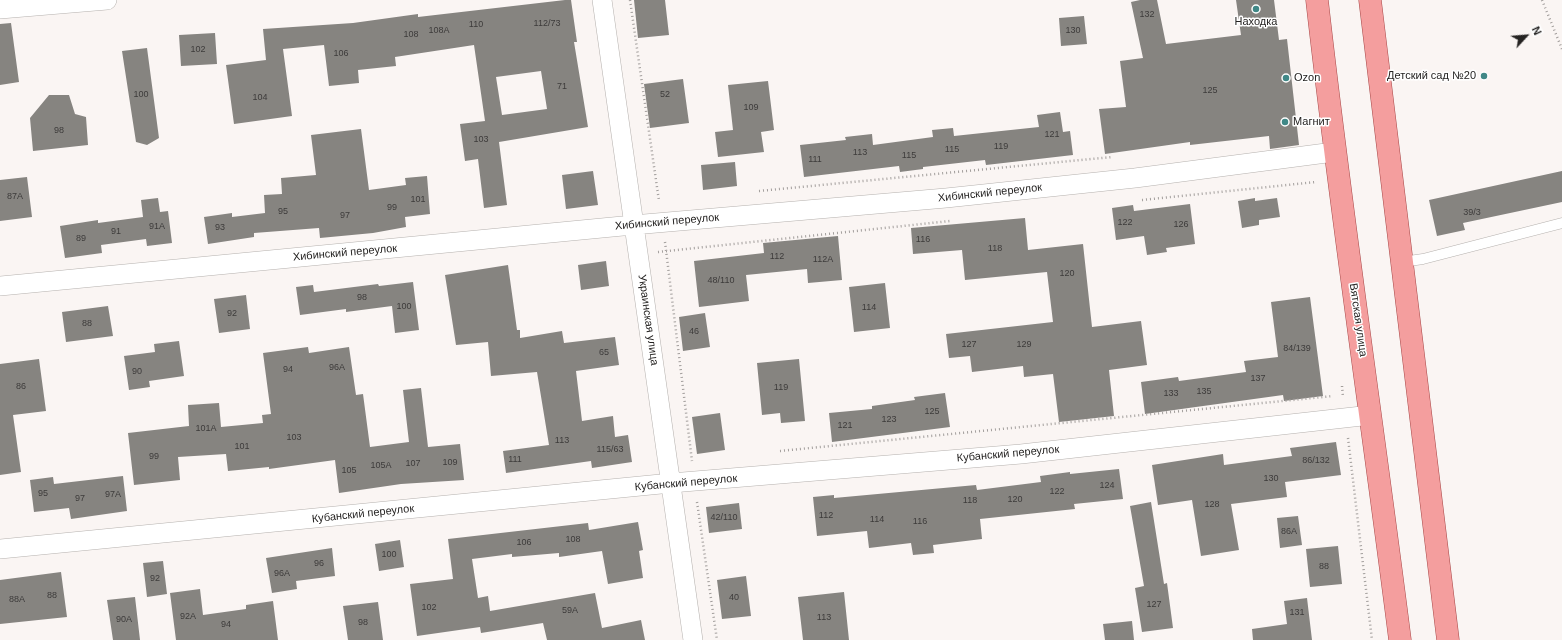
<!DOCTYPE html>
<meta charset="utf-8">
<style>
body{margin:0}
#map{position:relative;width:1562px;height:640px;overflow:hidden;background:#faf5f3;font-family:Helvetica,sans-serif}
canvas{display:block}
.north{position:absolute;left:1506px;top:16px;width:40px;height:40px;-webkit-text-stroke:3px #fff;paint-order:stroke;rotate:64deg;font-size:11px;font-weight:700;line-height:16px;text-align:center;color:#252322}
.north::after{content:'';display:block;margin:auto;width:14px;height:18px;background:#252322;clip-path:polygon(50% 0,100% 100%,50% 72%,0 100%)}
</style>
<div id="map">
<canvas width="1562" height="640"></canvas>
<div class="north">N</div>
</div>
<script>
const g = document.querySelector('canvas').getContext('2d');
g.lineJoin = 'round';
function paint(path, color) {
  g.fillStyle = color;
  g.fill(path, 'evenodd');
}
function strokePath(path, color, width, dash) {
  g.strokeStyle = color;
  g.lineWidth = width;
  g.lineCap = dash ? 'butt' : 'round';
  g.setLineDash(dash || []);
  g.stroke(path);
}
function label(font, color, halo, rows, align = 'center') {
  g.font = font + ' Helvetica,sans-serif';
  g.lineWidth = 3;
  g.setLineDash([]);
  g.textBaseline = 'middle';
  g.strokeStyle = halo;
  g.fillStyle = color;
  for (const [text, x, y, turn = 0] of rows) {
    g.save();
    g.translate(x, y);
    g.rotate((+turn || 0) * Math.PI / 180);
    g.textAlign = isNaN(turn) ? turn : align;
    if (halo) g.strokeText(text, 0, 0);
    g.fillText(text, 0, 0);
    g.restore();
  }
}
paint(new Path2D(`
 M565,0H571L577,42H574L588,127L499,142L507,205L484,208L478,159L465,161L460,124L485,121L474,45L395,57L396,66L358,70L359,83L329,86L324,45L283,49L292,116L234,124L226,65L266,60L263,29L353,23L418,14V17ZM541,71L547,109L502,115L496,77Z
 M634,0H665L669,35L638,38Z
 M1140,0H1157L1166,44L1241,35L1236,0H1274L1279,40L1287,39L1299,145L1270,149L1269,136L1190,145V142L1105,154L1099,109L1126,107L1120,61L1143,58L1131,2Z
 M1084,16L1087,44L1061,46L1059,18Z
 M11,23L19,82L0,85V24Z
 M215,33L217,64L181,66L179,35Z
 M147,48L159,138L147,145L136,142L122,51Z
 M683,79L689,123L650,128L644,84Z
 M768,81L774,130L761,132L764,152L718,157L715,132L733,130L728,85Z
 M49,95H69L75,114L86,117L88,145L33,151L30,118Z
 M1060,112L1063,132L1070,131L1073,155L986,165L985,160L923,167V169L900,172L899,166L804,177L800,145L846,140L845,137L872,134L873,145L933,137L932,130L953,128L954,136L1039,127L1037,115Z
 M361,129L369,190L406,185L405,178L427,176L430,214L405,217L406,227L373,233L320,238L319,228L254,233V237L208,244L204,217L232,213V217L265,213L264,195L282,194L281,178L316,175L311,135Z
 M735,162L737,186L703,190L701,165Z
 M593,171L598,205L566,209L562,175Z
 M1562,171V202L1463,223L1465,230L1437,236L1429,200Z
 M27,177L32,217L0,221V180Z
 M158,198L160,212L168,211L172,243L147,246L146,239L101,245L102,253L65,258L60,226L98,220V223L143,217L141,200Z
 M1255,198V201L1277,198L1280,217L1259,220V225L1242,228L1238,201Z
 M1190,204L1195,244L1166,248L1167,252L1147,255L1144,236L1116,240L1112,208L1133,205L1134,211Z
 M1025,218L1028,250L1083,244L1092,327L1141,321L1147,365L1109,370L1114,416L1059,422L1053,374L1024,377L1023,366L972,372L970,356L949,358L946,334L1053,322L1047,272L965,280L962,250L913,254L911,228Z
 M838,236L842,280L808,283L807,269L746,275L749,301L699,307L694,261L764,253L763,243Z
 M606,261L609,286L581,290L578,265Z
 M508,265L517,330H520V338L562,331L564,343L615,337L619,365L576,371L582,421L613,416L615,437L628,435L632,462L592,468L591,461L506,473L503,451L549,445L537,372L491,376L488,342L456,345L445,275Z
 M413,282L419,330L395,333L392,306L346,312V309L300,315L296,287L313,285L314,292L378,284L379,286Z
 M885,283L890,328L854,332L849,287Z
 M246,295L250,329L219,333L214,299Z
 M1310,297L1323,396L1284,401L1283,395L1145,414L1141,382L1178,377L1179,381L1246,372L1244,361L1278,357L1271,302Z
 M108,306L113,336L66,342L62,312Z
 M705,313L710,347L683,351L679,317Z
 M179,341L184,376L149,381L150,387L129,390L124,356L155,352L154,344Z
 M308,347L309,353L349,347L356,395L363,394L370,447L409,442L403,390L421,388L428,447L460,444L464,480L401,484L339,493L335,460L269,469V467L228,471L226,454L178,457L180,480L134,485L128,433L189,426L188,405L219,403L221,427L263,423L262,415L271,414L263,353Z
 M39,359L46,411L13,415L21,472L0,475V364Z
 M799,359L805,421L781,423L780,413L762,415L757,363Z
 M945,393L950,427L832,442L829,413L872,409V406L915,400L914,397Z
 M720,413L725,450L697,454L692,417Z
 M1336,442L1341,475L1285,482L1287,497L1231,504L1239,550L1201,556L1192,500L1158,505L1152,465L1223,454L1224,465L1292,456L1290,448Z
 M1119,469L1123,499L1074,504L1075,509L980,519L982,539L933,545L934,553L913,555L911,543L869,548L867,531L817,536L813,497L834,495V498L976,485L977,490L1041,482L1040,476L1070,472V474Z
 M123,476L127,511L71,519L69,508L34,512L30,480L53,477L54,484Z
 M1151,502L1164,584L1167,583L1173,628L1142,632L1135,588L1144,586L1130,506Z
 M739,503L742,529L709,533L706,507Z
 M1298,516L1302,545L1280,548L1277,518Z
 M638,522L643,550L639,551L643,578L608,584L602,551L559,557V553L512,557V554L472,559L478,598L488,596L490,611L595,593L602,628L641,620L645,640H547L543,623L481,633L480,627L417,636L410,584L453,579L448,539L588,523L589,530Z
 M400,540L404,567L379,571L375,544Z
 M1338,546L1342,584L1310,587L1306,549Z
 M332,548L335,576L296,581L297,589L272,593L266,558Z
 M163,561L167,594L147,597L143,563Z
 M61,572L67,617L0,624V580Z
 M746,576L751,616L722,619L717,580Z
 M200,589L203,615L246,609V605L273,601L278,640H176L170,593Z
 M844,592L849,640H803L798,597Z
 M135,597L140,640H113L107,600Z
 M1307,598L1312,640H1253L1252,629L1287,624L1284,601Z
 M378,602L383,640H348L343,606Z
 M1132,621L1134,640H1105L1103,624Z`), '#868480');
const lane = new Path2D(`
 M1402,262L1423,259L1562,223`);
const street = new Path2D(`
 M602,0L693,640
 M0,9L107,0
 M0,286L633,225L946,198L1135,178L1334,152
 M0,549L671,483L1021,454L1371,415`);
const primary = new Path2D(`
 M1317,0C1341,214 1373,427 1400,640
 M1370,0L1448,640`);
strokePath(lane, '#b5b1ae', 11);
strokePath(street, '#b5b1ae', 20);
strokePath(primary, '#a74949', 23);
strokePath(new Path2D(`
 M630,0L659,201
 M1542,0L1562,49
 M759,191L1112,157
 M1142,200L1316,182
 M665,242L692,461
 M658,252L950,221
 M1342,386L1343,397
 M1348,438L1372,640
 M780,451L1333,396
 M697,502L717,640`), '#a29e9c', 2.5, [1, 3]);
strokePath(lane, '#fff', 10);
strokePath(street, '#fff', 19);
strokePath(primary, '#f49e9e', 22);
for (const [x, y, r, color] of [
 [1256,9,4,"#408887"],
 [1484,76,4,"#408887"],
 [1286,78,4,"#408887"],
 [1285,122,4,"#408887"]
]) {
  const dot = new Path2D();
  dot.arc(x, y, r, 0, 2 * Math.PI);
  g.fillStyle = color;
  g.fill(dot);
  strokePath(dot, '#fff', 1.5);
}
label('9px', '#3d3b3a', null, [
 ["132",1147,15],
 ["112/73",547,24],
 ["110",476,25],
 ["108А",439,31],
 ["130",1073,31],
 ["108",411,35],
 ["102",198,50],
 ["106",341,54],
 ["71",562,87],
 ["125",1210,91],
 ["100",141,95],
 ["52",665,95],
 ["104",260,98],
 ["109",751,108],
 ["98",59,131],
 ["121",1052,135],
 ["103",481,140],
 ["119",1001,147],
 ["115",952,150],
 ["113",860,153],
 ["115",909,156],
 ["111",815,160],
 ["87А",15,197],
 ["101",418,200],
 ["99",392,208],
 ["95",283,212],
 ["39/3",1472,213],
 ["97",345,216],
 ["122",1125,223],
 ["126",1181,225],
 ["91А",157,227],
 ["93",220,228],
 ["91",116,232],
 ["89",81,239],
 ["116",923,240],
 ["118",995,249],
 ["112",777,257],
 ["112А",823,260],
 ["120",1067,274],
 ["48/110",721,281],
 ["98",362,298],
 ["100",404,307],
 ["114",869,308],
 ["92",232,314],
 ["88",87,324],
 ["46",694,332],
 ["127",969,345],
 ["129",1024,345],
 ["84/139",1297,349],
 ["65",604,353],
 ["96А",337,368],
 ["94",288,370],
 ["90",137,372],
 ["137",1258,379],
 ["86",21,387],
 ["119",781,388],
 ["135",1204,392],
 ["133",1171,394],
 ["125",932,412],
 ["123",889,420],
 ["121",845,426],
 ["101А",206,429],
 ["103",294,438],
 ["113",562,441],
 ["101",242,447],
 ["115/63",610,450],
 ["99",154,457],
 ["111",515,460],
 ["86/132",1316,461],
 ["109",450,463],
 ["107",413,464],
 ["105А",381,466],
 ["105",349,471],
 ["130",1271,479],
 ["124",1107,486],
 ["122",1057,492],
 ["95",43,494],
 ["97А",113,495],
 ["97",80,499],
 ["120",1015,500],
 ["118",970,501],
 ["128",1212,505],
 ["112",826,516],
 ["42/110",724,518],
 ["114",877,520],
 ["116",920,522],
 ["86А",1289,532],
 ["108",573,540],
 ["106",524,543],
 ["100",389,555],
 ["96",319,564],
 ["88",1324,567],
 ["96А",282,574],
 ["92",155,579],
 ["88",52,596],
 ["40",734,598],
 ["88А",17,600],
 ["127",1154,605],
 ["102",429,608],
 ["59А",570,611],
 ["131",1297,613],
 ["92А",188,617],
 ["113",824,618],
 ["90А",124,620],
 ["98",363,623],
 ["94",226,625]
]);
label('11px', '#252322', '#fff', [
 ["Находка",1256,22,"center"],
 ["Детский сад №20",1476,76,"right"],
 ["Ozon",1294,78],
 ["Магнит",1293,122]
], 'left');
label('11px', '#252322', '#fff', [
 ["Хибинский переулок",990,193,-6],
 ["Хибинский переулок",667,222,-5],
 ["Хибинский переулок",345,253,-5],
 ["Украинская улица",648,320,82],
 ["Вятская улица",1358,320,82],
 ["Кубанский переулок",1008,454,-5],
 ["Кубанский переулок",686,483,-5],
 ["Кубанский переулок",363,514,-6]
]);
</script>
